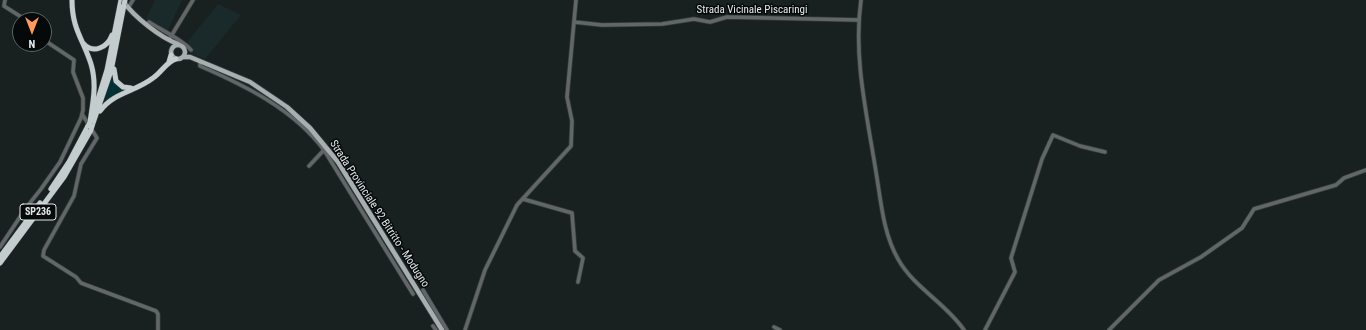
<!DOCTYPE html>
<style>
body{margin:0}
#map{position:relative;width:1366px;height:330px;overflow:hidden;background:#182020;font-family:"Roboto Condensed",sans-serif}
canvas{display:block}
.north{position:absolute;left:12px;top:12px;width:40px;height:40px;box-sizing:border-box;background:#060909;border:1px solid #5f6363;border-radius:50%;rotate:180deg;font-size:11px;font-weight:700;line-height:16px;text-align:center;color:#e4e9e9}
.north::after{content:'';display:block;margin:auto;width:14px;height:18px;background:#ff9b5a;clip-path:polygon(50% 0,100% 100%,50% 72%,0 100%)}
</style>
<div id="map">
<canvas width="1366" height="330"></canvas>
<div class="north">N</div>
</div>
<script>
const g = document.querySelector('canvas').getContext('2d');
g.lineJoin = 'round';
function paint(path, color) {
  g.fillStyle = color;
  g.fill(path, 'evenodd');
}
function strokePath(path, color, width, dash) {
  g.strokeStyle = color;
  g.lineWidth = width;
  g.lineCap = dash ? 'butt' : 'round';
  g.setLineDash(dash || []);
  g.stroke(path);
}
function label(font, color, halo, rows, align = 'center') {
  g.font = font + ' "Roboto Condensed",sans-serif';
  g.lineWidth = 3;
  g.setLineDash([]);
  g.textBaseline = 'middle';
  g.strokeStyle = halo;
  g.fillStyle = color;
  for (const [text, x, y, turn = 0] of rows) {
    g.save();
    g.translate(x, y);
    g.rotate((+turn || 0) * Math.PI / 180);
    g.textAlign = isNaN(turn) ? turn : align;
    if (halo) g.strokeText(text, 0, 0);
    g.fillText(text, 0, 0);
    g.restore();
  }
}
paint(new Path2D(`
 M155,0H182L167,32L146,19Z
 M218,4L241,15L205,59L188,52L185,45Z`), '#1a2a2b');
paint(new Path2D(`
 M111,77L124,90L104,103Z`), '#003134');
const minor = new Path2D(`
 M5,0L4,6L26,20
 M861,0C853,57 867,115 876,172C881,201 883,233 898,259C914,288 946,303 964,330
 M128,8L133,0
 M574,22L602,25L662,24L694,19L710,22L727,17L859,20
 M147,24L149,22C161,30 183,40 191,50
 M170,38L193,0
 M200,61V66C246,86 293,109 324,150L309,166
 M82,114L97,138L81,164L74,196L44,250L43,256L76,277L81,283L156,311L158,314V330
 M324,150L413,294
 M523,199L572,213L575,251L583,258L578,282
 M0,247L26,208L41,189L60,162L81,118L83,110V98L73,72L74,60L44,40
 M423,290L447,330
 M433,326L436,330
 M774,327L780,330
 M465,330L485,270L517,205L571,146L572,121L567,97L576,0
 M985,330L1015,272L1011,258L1042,159L1053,135L1080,146L1105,152
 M1109,330L1159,280L1201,257L1242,228L1254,209L1336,185L1344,178L1366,170`);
const major = new Path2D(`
 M123,1C134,17 161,38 178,44
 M171 52a7 7 0 1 1 14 0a7 7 0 1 1-14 0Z
 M183,57H190L250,82L287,107L310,128L338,162L442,330`);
const highway = new Path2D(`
 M72,0C72,29 83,39 91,64C97,84 93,102 90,122
 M83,43C93,55 108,47 112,35
 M169,62L171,55
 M114,69L116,81L123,87L131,88
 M100,111C114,92 135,92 153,78C161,73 167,61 176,59
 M94,112L107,70L121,0
 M92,126L111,71L124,5
 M51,189L69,162L88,126
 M0,257L40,203
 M0,263L64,177L91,130`);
strokePath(minor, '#353c3c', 5);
strokePath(major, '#353c3c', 6);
strokePath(highway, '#353c3c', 6);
strokePath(minor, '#626666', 3.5);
strokePath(major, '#a7afb0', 4.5);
strokePath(highway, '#c3cdcd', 5);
const highwayBridge = new Path2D(`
 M124,5L125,0
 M88,126L90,122
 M91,130L92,126`);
strokePath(highwayBridge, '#353c3c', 6, []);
strokePath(highwayBridge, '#c3cdcd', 5);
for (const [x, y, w] of [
 [38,212,36]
]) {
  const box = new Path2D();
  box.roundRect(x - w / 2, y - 8, w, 16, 3);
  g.fillStyle = '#060909';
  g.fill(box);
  strokePath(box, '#e4e9e9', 1);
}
label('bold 10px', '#e4e9e9', null, [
 ["SP236",38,212]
]);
label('11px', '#e4e9e9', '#060909', [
 ["Strada Vicinale Piscaringi",752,10],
 ["Strada Provinciale 92 Bitritto - Modugno",379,214,57]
]);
</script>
